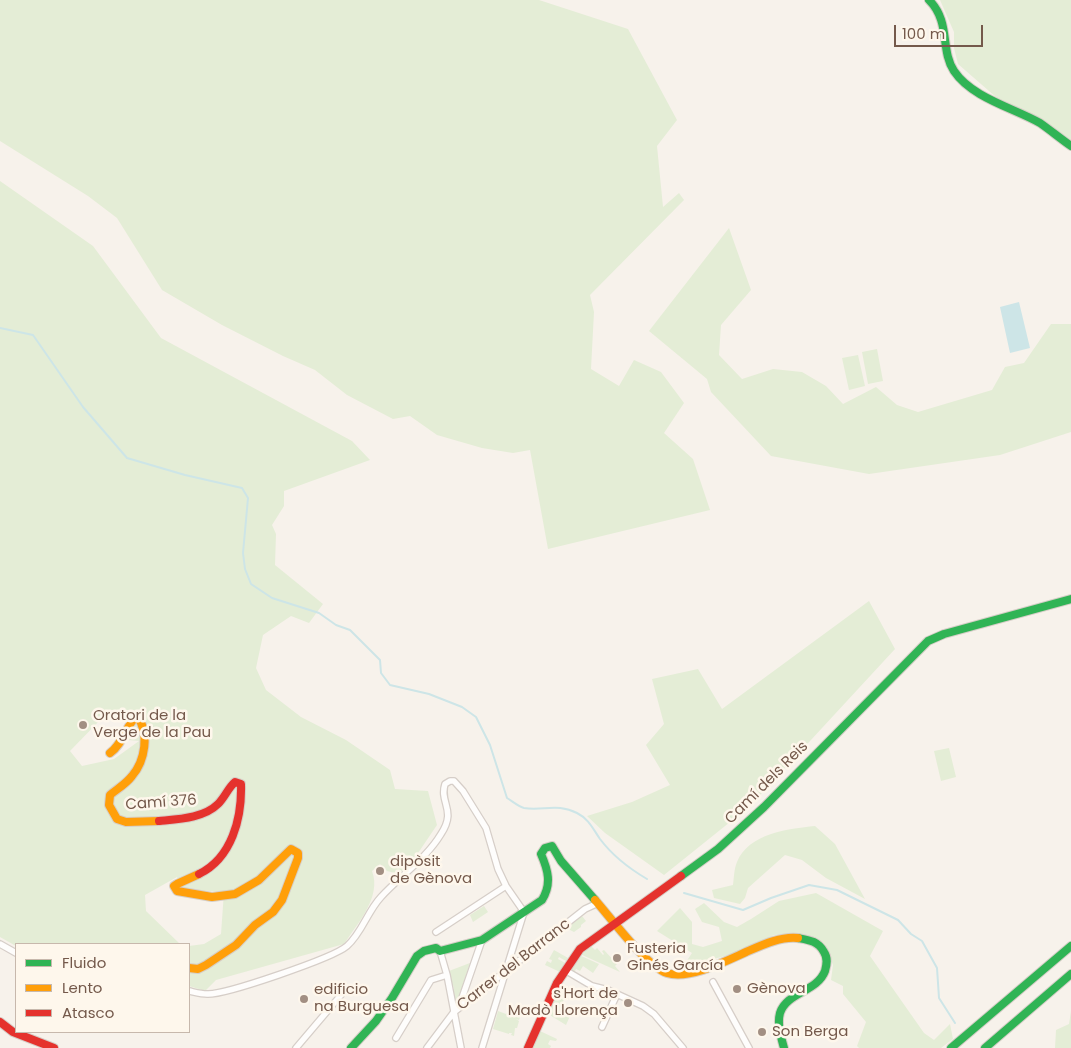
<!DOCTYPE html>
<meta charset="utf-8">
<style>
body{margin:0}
#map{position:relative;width:1071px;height:1048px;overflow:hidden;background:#f7f2eb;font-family:Poppins,sans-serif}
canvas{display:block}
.legend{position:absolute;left:15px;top:943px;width:175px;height:90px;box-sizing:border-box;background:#fef7ec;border:1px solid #c7b8ac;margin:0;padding:6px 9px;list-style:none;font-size:15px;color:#74594b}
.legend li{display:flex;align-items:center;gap:10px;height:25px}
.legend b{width:25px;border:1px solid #c7b8ac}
.scale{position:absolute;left:894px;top:25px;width:89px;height:22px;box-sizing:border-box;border:2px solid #74594b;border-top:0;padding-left:6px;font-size:15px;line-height:18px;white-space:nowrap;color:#74594b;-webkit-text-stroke:4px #fef7ec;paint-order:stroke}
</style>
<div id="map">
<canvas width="1071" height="1048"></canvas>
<ul class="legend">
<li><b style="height:6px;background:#30b455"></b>Fluido</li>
<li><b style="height:6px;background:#ff9f0a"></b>Lento</li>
<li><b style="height:6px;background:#e5322d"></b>Atasco</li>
</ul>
<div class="scale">100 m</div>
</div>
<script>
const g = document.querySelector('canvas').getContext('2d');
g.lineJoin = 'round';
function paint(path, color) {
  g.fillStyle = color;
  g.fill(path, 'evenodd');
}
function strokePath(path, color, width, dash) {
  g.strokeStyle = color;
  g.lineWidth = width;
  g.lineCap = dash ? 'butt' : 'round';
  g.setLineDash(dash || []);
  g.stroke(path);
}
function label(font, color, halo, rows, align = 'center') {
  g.font = font + ' Poppins,sans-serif';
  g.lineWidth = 5;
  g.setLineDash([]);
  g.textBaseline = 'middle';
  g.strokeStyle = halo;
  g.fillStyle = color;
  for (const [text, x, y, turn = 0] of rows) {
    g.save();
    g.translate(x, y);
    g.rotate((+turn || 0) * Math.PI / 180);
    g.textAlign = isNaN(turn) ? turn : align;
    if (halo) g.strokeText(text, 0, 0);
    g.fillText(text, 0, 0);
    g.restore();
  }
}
paint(new Path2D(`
 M0,0H539L628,29L677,120L657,146L663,207L679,193L684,200L590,295L594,312L591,369L619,386L634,360L661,372L684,403L664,433L693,459L710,510L548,549L530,450L513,453L482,448L437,435L410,416L393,419L347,395L315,370L283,356L222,325L162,290L117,218L88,196L0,141Z
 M940,0H1071V140L1060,132L997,98L958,64L954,48V32Z
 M0,181L93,246L161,338L352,441L370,460L284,491V506L272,525L276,534L275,565L323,604L309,623L291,616L263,635L256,668L266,690L301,717L346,740L390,770L395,789L428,791L437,825L414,859L399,874L387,871L380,864L372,871C382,897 357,924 344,944L216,980L205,991L189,986V946L204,944L221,934L224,892L181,889L177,877L145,895L146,911L180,944H16V946L0,937ZM104,716L120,717L126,719L128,740L139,741L114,759L82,766L70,751Z
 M729,228L751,290L721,325L719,355L742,379L773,369L802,372L826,386L843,404L876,387L897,405L918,412L992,390L1005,367L1024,363L1051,324H1071V432L1000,455L869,474L771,456L711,392L707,379L649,331Z
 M877,349L883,381L868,384L862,352Z
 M858,355L865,386L849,390L842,358Z
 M869,601L895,649L750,806L664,875L605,833L587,816L632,802L670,785L646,745L664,724L652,679L698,669L722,709Z
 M949,748L956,777L941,781L934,751Z
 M815,826L835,844L865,899L826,878L802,860L785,855L748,888L745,898L740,904L714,898L712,890L733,885C734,878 734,869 737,862C749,833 788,829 815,826Z
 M816,893L883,931L870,956L924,1033L934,1040L950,1024L953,1039L941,1048H859L857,1046L866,1022L843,994V986L831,980L833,965L827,950L793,934L774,935L746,950L682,968L692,953L657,931L680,908L692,922V944L703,947L722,941L719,927L702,922L695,909L704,903L724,922L737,927L751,919L779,901Z
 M484,906L488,912L473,922L470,915Z
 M582,916L586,921L581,925V927L574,932L566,928Z
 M591,946L595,950L597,948L603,955L604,954L602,951L604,950L617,964L615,966L620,972L580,954Z
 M554,950L568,958L566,961L559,957L558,959L565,963L560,972L545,965L547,961L551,963L552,960L549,959Z
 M579,955L599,964L593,973L583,966L580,971L576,969L574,973L569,970Z
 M470,963L458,1000L454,1001L452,990L454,989L453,985H451L449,971Z
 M558,991L566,995L561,1006L567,1010L565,1014L570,1016L566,1025L548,1014Z
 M508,1010L521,1015L519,1020L516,1019L519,1021L517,1028H515L514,1036L511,1035L512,1033H509V1034L493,1029L498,1011L506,1014Z
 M1071,1011V1048H1055L1056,1030L1069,1024Z
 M540,1031L557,1039L556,1041L550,1040L548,1044L551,1046L550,1048H532Z`), '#e4edd6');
paint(new Path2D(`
 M1019,302L1030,348L1010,353L1000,307Z`), '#cde5e7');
strokePath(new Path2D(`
 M0,328L33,335L83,407L127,458L185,475L242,488L248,498L243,553L245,569L251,584L272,598L319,613L336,625L350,630L380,660L381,673L390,685L429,694L462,707L476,717L490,745L507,798C512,801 519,807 524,808C543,811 558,803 577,813C589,819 593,829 600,839C612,855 630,869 647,879
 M684,893L743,910L771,898L809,885L837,890L898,920L911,934L922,941L937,968L939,998L955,1023`), '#cde5e7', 2);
const street = new Path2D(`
 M436,932L506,886
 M0,944L16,953
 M440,951L447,975L461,1048
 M565,970L592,986L608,990L643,1006L654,1014L683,1048
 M713,982L749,1048
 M189,991C194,992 201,994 207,994C225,995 333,958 347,946C362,933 367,912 381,897C400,876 426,859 441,834C457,810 439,803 445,784L450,781H454L463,791L486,828L498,869L506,886L524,912L482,1048
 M455,1010L462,998L482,940
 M602,1027L617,994
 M396,1038L431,980L447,975
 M296,1048L341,995
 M427,1048L454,1012L585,909L598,903`);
const fast = new Path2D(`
 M929,0C951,22 940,50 954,71C972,98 1014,108 1040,123C1050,130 1061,139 1071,146
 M681,876L718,849L764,807L928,641L944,634L1071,599
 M351,1048L376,1021L392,998L417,956L424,951L436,948L440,951L482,940L542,900C552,884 548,870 541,854L545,848L552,846L561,861L595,900
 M784,1048C781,1037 777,1024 780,1013C787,992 817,992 825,971C827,964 828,958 824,952C818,941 809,940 798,938
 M951,1048L1071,946
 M985,1048L1071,974`);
const slow = new Path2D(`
 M110,753C124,743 125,726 137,716C150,733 145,761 132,776C126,784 117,789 110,795L109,805L117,819L126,822L159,821
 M595,900C611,918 646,966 667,973C689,980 726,961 746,952C762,945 781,936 798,938
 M189,968L198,969L206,965L236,945L255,925L273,912L282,900L298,858V853L291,849L259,880L235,894L212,897L177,891L174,886L177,884L199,874`);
const jam = new Path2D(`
 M159,821C179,819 204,818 218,804C225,797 228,788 235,782L241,784C242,818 232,858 199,874
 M0,1022L13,1032L54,1048
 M528,1048L557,983L580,949L681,876`);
strokePath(street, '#d6cec8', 8);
strokePath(fast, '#d6cec7', 10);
strokePath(slow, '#d6cec7', 10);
strokePath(jam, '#d6cec7', 10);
strokePath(street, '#fefdfc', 5.5);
strokePath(fast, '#30b455', 8);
strokePath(slow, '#ff9f0a', 8);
strokePath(jam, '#e5322d', 8);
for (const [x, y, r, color] of [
 [83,725,5,"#a28f83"],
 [380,871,5,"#a28f83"],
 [617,958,5,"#a28f83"],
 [737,989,5,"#a28f83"],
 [304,999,5,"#a28f83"],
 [628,1003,5,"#a28f83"],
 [762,1032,5,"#a28f83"]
]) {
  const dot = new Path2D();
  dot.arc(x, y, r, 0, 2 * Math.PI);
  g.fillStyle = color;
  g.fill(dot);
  strokePath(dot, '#fef7ec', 2);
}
label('15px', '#74594b', '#fef7ec', [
 ["Oratori de la",93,716],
 ["Verge de la Pau",93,733],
 ["dipòsit",390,862],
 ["de Gènova",390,879],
 ["Fusteria",627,949],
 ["Ginés García",627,966],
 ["Gènova",747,989],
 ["edificio",314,990],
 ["na Burguesa",314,1007],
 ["s'Hort de",618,994,"right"],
 ["Madò Llorença",618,1011,"right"],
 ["Son Berga",772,1032]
], 'left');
label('15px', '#74594b', '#fef7ec', [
 ["Camí dels Reis",767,783,-45],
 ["Camí 376",161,803,-4],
 ["Carrer del Barranc",514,965,-38]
]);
</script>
